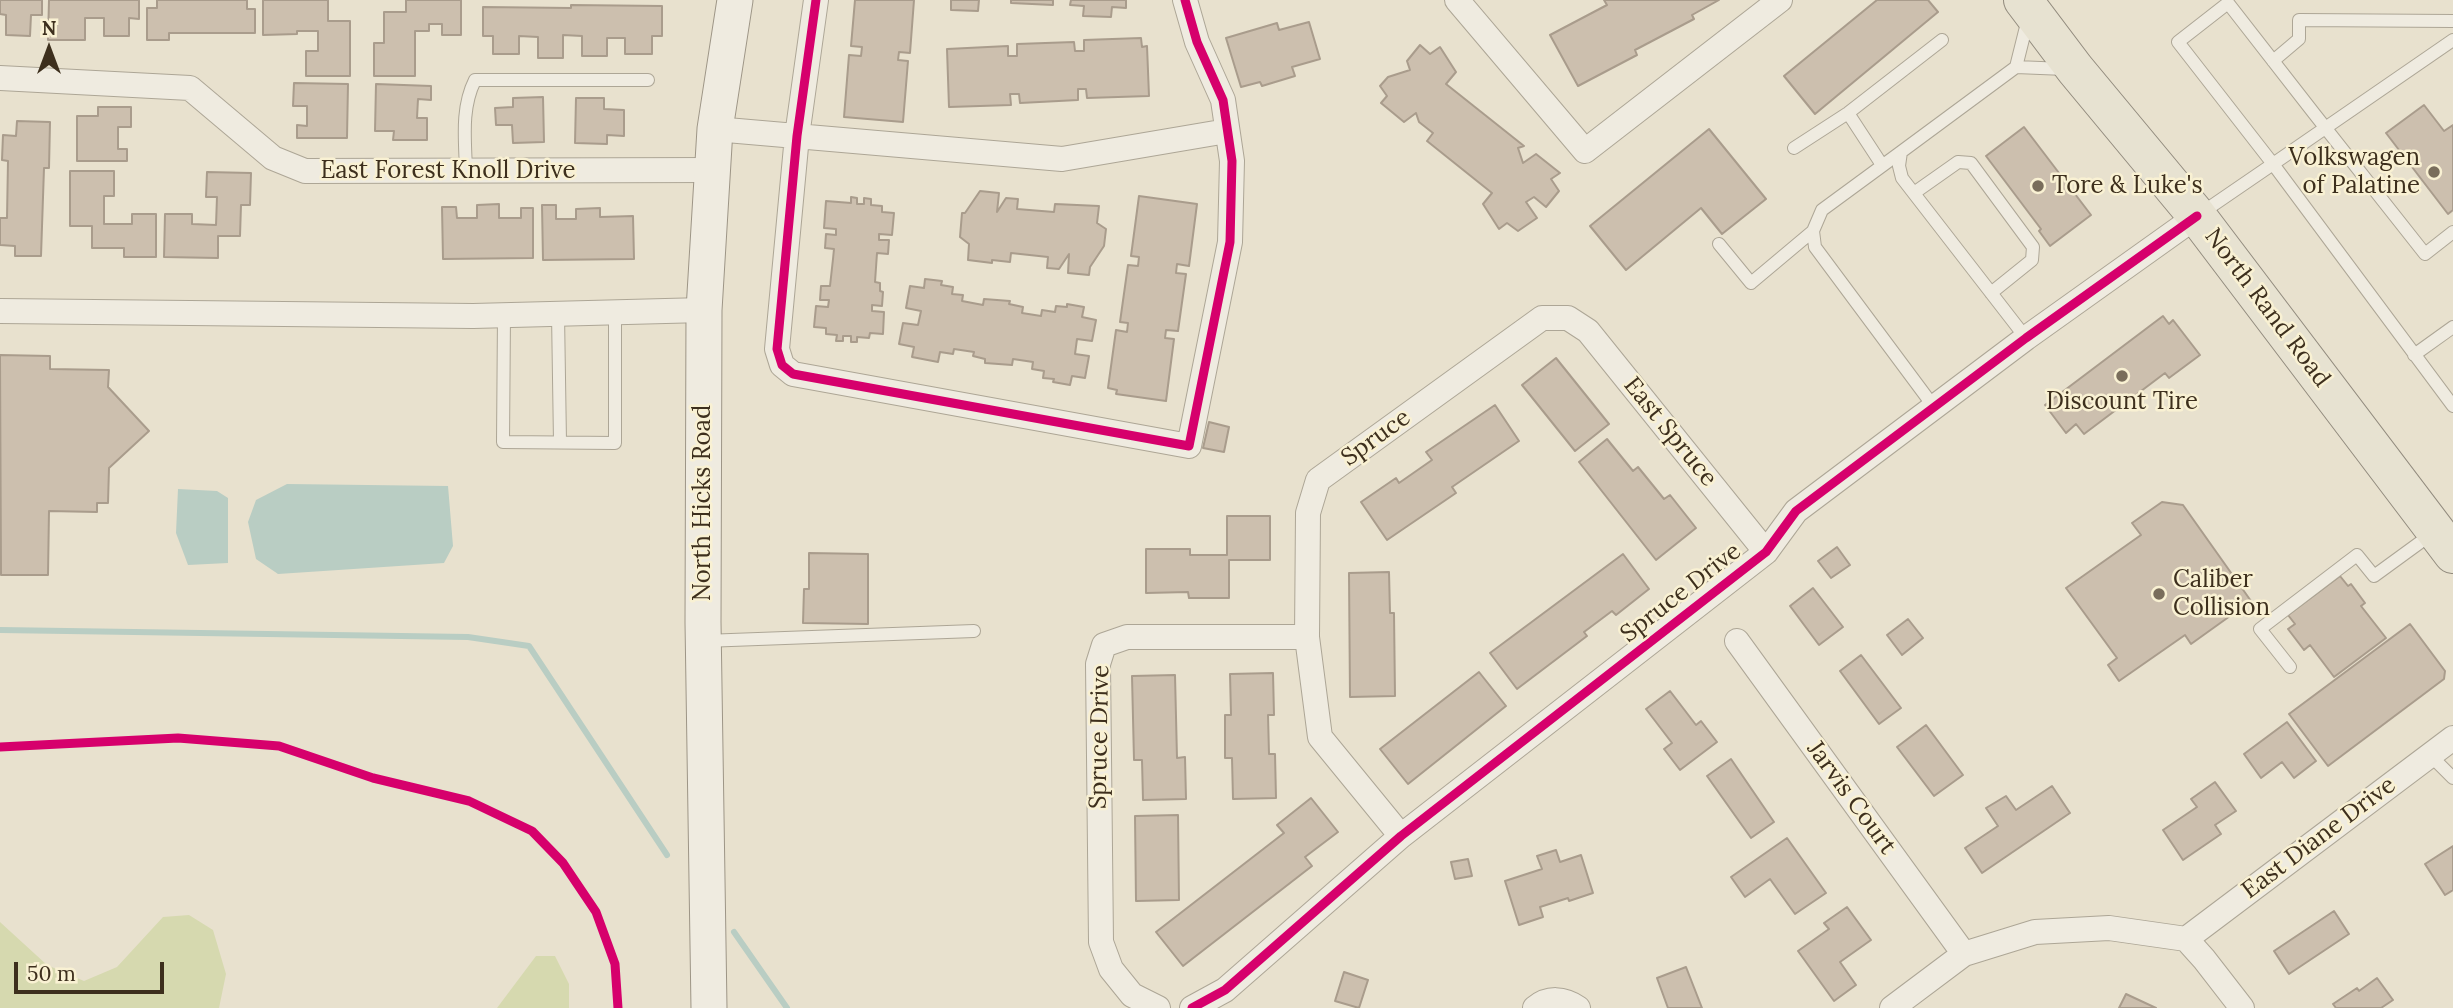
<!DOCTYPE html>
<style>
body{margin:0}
#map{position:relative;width:2453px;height:1008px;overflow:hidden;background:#e8e1ce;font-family:Lora,serif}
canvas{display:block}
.north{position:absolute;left:14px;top:14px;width:70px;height:70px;-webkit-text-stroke:5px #f9f1d3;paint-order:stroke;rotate:0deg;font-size:19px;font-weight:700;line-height:28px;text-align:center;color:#3d2f1d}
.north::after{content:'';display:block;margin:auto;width:24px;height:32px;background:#3d2f1d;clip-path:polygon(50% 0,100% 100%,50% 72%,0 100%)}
.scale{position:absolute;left:14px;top:962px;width:150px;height:32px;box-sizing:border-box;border:4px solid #3d2f1d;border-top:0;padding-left:9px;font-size:21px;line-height:24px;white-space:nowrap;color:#3d2f1d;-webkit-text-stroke:5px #f9f1d3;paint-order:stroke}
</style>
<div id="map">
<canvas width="2453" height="1008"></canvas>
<div class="north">N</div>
<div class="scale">50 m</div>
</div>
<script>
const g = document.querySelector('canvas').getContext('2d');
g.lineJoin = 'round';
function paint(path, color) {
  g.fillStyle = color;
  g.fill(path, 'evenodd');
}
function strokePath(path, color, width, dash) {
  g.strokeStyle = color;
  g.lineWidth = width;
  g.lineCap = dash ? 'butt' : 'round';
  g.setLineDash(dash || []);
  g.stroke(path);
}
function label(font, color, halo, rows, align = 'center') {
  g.font = font + ' Lora,serif';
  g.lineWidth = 5;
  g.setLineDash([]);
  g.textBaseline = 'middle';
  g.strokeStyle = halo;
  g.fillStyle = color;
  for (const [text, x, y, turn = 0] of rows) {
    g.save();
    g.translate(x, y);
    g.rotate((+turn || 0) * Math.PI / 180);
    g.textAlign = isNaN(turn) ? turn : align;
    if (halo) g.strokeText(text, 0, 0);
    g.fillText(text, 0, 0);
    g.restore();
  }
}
paint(new Path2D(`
 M189,915L213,930L226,974L219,1008H0V922L47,965L84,981L117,967L163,917Z
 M536,956H555L569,984V1008H497Z`), '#d6d9af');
paint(new Path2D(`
 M287,484L448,486L453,546L444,563L278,574L256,559L248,522L256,500Z
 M178,489L217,491L228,498V563L188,565L176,533Z`), '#b9cdc3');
strokePath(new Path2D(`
 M0,630L468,637L529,646L667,855
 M734,932L787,1008`), '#b9cdc3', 6);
const building = new Path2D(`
 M0,0H42V15H31L30,36L6,35V15L0,14Z
 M49,0H139V19L129,18V36H104V18H85V40H48Z
 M157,0H247V9H255V33H169V40H147V8H157Z
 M263,0H328V21H350V76H306V51H318V31H297V34L263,35Z
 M406,0H461V35H442V24H429V31H415V76H374V43H384V12H406Z
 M855,0H914L910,53L899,52L898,60L908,61L903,122L844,117L849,55L861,56L862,47L851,46Z
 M951,0H979L978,11L951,10Z
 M1011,0H1053V5L1011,3Z
 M1071,0H1126V8L1112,7L1111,17L1083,16L1084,6L1070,5Z
 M1604,0H1719L1692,15L1694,19L1635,50L1637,55L1578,86L1550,35L1607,5Z
 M1877,0H1928L1938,12L1815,114L1784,76Z
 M571,5L662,6V36H652V54H625V38H607V56H582V36L563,35V58H538V37L519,36V54H493V36H483V7L571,8Z
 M1309,22L1320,59L1292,67L1295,76L1262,86L1260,82L1241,87L1226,38L1277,23L1279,30Z
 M1141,38L1142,47L1147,46L1149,96L1087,98L1086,89H1078V100L1020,103L1019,94H1010L1011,105L949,107L947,49L1008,46V56H1017V44L1074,42L1075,51H1084V40Z
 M1420,45L1430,54L1440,47L1456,72L1446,84L1524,146L1518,148L1523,163L1536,154L1560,173L1551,179L1559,191L1546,207L1534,197L1526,202L1537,218L1518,231L1507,223L1499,229L1483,204L1492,193L1427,141L1433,133L1419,122L1416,113L1404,122L1381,103L1387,96L1380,86L1388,77L1410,70L1407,61Z
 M294,83L348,84L347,138H297V125L307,126V106H293Z
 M376,84L431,86V100L418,99L417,118H427V140H393L394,131H375Z
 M543,97L544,142L513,143L512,125H496L495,108L513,107V98Z
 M576,98H604V109L624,110V136L607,135V144L575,143Z
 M2424,105L2444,131L2453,125V210L2448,214L2386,133Z
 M98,107H131V127H118V149H127V161H77V116H98Z
 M17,121L50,122L49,168H44L41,256H15V246L0,245V218H7L8,161L2,160L3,135L16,136Z
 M2024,127L2091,215L2050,246L2039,231L2041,229L1986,156Z
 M1709,129L1766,199L1722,234L1701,208L1626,270L1590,226Z
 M70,171H114V196H104V224H132V214H156V257H124V248H92V226H70Z
 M207,172L251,173L250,205H241L240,236H218V258L164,257L165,214H192V224L216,225L217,197H206Z
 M980,191L999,193L997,212L1006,198L1018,199L1017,209L1054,212L1055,204L1099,206L1097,223L1106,229L1104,246L1090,267L1089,275L1068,273L1069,254L1059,269L1047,268L1048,257L1011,253L1010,262L992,260V263L968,260L969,244L960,237L962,213H965Z
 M1139,196L1197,204L1189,266L1177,264L1176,273L1186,274L1178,331L1166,330L1165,338L1174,339L1166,401L1116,394L1117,390L1108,388L1116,330L1127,332L1128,323L1120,322L1128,265L1138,266L1139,257L1131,256Z
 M851,197L857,198V204H864V198L871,199V205L882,206V212L894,213L892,235L879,234V240H889L888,254L877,253L875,282L880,283V291L883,292L882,306L872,305V311L884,312L883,334L870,333L869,338L857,337V342H851V336H843V341H836L837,335L826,334V328L814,327L816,306L828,307L829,300H820L821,286H830L833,259L834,249L825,248L826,234L836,235V229L824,228L826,201L851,203Z
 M499,204V218H521V208H533V258L443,259L442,207H456L457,218H477V205Z
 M542,205H556V219H576V209L600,208V217L633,216L634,259L543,260Z
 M925,279L942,281L941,285L953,287L952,294L963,295L962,301L983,305L984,299L1010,301L1009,304L1023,307L1022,313L1041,316L1042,310L1055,312L1056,306L1067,307V304L1084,307L1082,317L1096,320L1092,341L1077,339L1075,354L1089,356L1085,378L1072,376L1070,385L1053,382L1054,379L1043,378L1044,371L1032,369L1033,362L1013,359L1012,365L985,363V359L973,356L974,352L954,349L953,354L940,352L938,362L912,357L914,347L899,344L903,323L918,325L921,311L906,308L910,286L924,288Z
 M2163,316L2169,324L2173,320L2200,355L2169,378L2165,373L2084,434L2076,424L2066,433L2045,405Z
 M0,355L50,356V369L109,370L108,387L149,431L109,468L108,503H97V512L49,511L48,575H1Z
 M1556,358L1609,424L1575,451L1522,385Z
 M1495,405L1519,441L1452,487L1456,493L1387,540L1361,502L1396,478L1399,483L1432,460L1426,452Z
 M1209,422L1229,427L1224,452L1203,448Z
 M1607,439L1633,471L1638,467L1664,499L1670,495L1696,528L1656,560L1579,462Z
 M2162,502L2183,505L2251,601L2191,644L2185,635L2119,681L2108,665L2117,658L2066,588L2141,535L2132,523Z
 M1227,516H1270V560H1229V598H1189L1188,592L1146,593V549H1190V555H1227Z
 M1837,547L1850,565L1831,578L1818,561Z
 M809,553L868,554V624L803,623L804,589H809Z
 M1623,554L1649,589L1616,615L1612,611L1584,632L1587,636L1517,689L1490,653Z
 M1389,572L1390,613H1394L1395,696L1350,697L1349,573Z
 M2340,576L2348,586L2351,584L2365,603L2361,606L2386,638L2334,677L2310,645L2304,650L2288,629L2295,624L2288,615Z
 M1813,588L1843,627L1819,645L1790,606Z
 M1908,619L1923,638L1902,655L1887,635Z
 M2410,624L2445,671L2444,679L2328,766L2289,714Z
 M1861,655L1901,708L1879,724L1840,671Z
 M1479,672L1506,706L1408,784L1380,749Z
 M1273,673L1274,715H1268L1269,754H1275L1276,798L1233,799L1232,758H1225V715H1231L1230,674Z
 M1175,675L1177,758L1185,757L1186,799L1143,800L1142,760H1134L1132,676Z
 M1670,691L1696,725L1701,721L1717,742L1680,770L1664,749L1672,743L1646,709Z
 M2287,722L2316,761L2294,778L2282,762L2261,778L2244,754Z
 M1926,725L1963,775L1934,796L1897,747Z
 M1731,759L1774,822L1751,838L1707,776Z
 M2215,782L2236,811L2215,825L2221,834L2183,860L2163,830L2197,807L2191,799Z
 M2052,786L2070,813L1982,873L1965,848L1998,826L1986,808L2006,796L2016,810Z
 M1311,798L1338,832L1305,857L1312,866L1183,966L1156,932L1284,833L1277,825Z
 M1178,815L1179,900L1136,901L1135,816Z
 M1787,838L1826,893L1795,914L1770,879L1745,897L1731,877Z
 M2453,846V890L2445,895L2425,864Z
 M1556,850L1560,862L1581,855L1593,893L1569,901L1568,898L1540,907L1543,917L1519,925L1505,881L1542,869L1537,856Z
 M1468,859L1472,876L1455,879L1451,862Z
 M1847,907L1871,940L1840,962L1856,985L1834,1001L1798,951L1829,929L1824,923Z
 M2334,911L2349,934L2289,974L2274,951Z
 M1686,967L1702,1008H1668L1657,978Z
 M1344,972L1368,980L1359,1008L1335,1001Z
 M2377,978L2393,1000L2381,1008H2336L2333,1004L2357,988L2359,991Z
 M2126,994L2156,1008H2119Z`);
paint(building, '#ccbfae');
strokePath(building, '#a99c8c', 2);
const lane = new Path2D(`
 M2453,40L2273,164L2178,42L2228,3C2293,87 2359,171 2425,254L2453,232
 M2273,61L2299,39V20L2453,21
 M2016,67L2065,69
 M1848,113L1882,165
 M1794,148L1848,113L1942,40
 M1901,152L1822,210L1813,231L1815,247L1934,407
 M466,170C465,139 461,108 475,80H648
 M1914,193L1958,162L1971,163L2033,247L2032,260L1991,293
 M2200,214L2273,164L2453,406
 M1719,244L1751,283L1813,231
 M558,314L560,442
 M504,315L503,442L615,443V312
 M2026,338L1902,178L1899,166L1901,152L2016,67L2028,19
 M2414,355L2453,327
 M704,641L974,631
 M2290,667L2260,629L2357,555L2374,576L2433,533
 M2430,755L2453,778`);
const street = new Path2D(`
 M816,0L797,136L777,349L782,365L793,374L1189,446L1230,242L1232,161L1223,100L1197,42L1185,0
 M1457,0L1585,151L1780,0
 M0,78L190,88L273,158L305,171L714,170
 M715,129L1062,159L1227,131
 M0,311L473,316L704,310
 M1737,641L1964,954
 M1401,836L1320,737L1307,637L1308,513L1318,480L1542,318H1568L1588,331L1766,552
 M2186,939L2453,738
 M2186,939L2204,959L2242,1008
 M1158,1008L1132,995L1111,969L1101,942L1098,664L1104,645L1127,637H1307
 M1192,1008L1225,990L1401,836L1766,552L1796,511L2026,338L2197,216
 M1535,1008C1548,997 1564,998 1578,1008
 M1892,1008L1964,954L2035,932L2109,928L2186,939`);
const secondary = new Path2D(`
 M709,1008L703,622L704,310L715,129L735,0`);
const primary = new Path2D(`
 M2023,0L2075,69L2197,216L2453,554`);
strokePath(lane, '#ada696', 14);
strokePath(street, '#ada696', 26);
strokePath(secondary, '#9d9586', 37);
strokePath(primary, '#928b7e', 40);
strokePath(lane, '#efebe0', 12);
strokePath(street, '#efebe0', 24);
strokePath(secondary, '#efebe0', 35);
strokePath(primary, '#e7e2d1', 38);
strokePath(new Path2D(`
 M816,0L797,136L777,349L782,365L793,374L1189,446L1230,242L1232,161L1223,100L1197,42L1185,0
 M0,747L178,738L279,746L373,778L469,801L532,831L563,863L596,912L615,964L618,1008
 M1192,1008L1225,990L1401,836L1766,552L1796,511L2026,338L2197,216`), '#d6006c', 9);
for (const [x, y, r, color] of [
 [2434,172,7,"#796d5b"],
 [2038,186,7,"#796d5b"],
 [2122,376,7,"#796d5b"],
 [2159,594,7,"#796d5b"]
]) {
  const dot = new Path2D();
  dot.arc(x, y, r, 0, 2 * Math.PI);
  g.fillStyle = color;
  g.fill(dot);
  strokePath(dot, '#f9f1d3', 2.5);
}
label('24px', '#3d2f1d', '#f9f1d3', [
 ["Volkswagen",2420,158,"right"],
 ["of Palatine",2420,186,"right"],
 ["Tore & Luke's",2052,186],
 ["Discount Tire",2122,402,"center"],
 ["Caliber",2173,580],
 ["Collision",2173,608]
], 'left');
label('24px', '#3d2f1d', '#f9f1d3', [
 ["East Forest Knoll Drive",448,171],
 ["North Rand Road",2267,308,53],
 ["East Spruce",1670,432,51],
 ["Spruce",1376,438,-36],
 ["North Hicks Road",703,503,-90],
 ["Spruce Drive",1681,593,-38],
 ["Spruce Drive",1100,737,-89],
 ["Jarvis Court",1851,798,54],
 ["East Diane Drive",2319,838,-37]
]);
</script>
